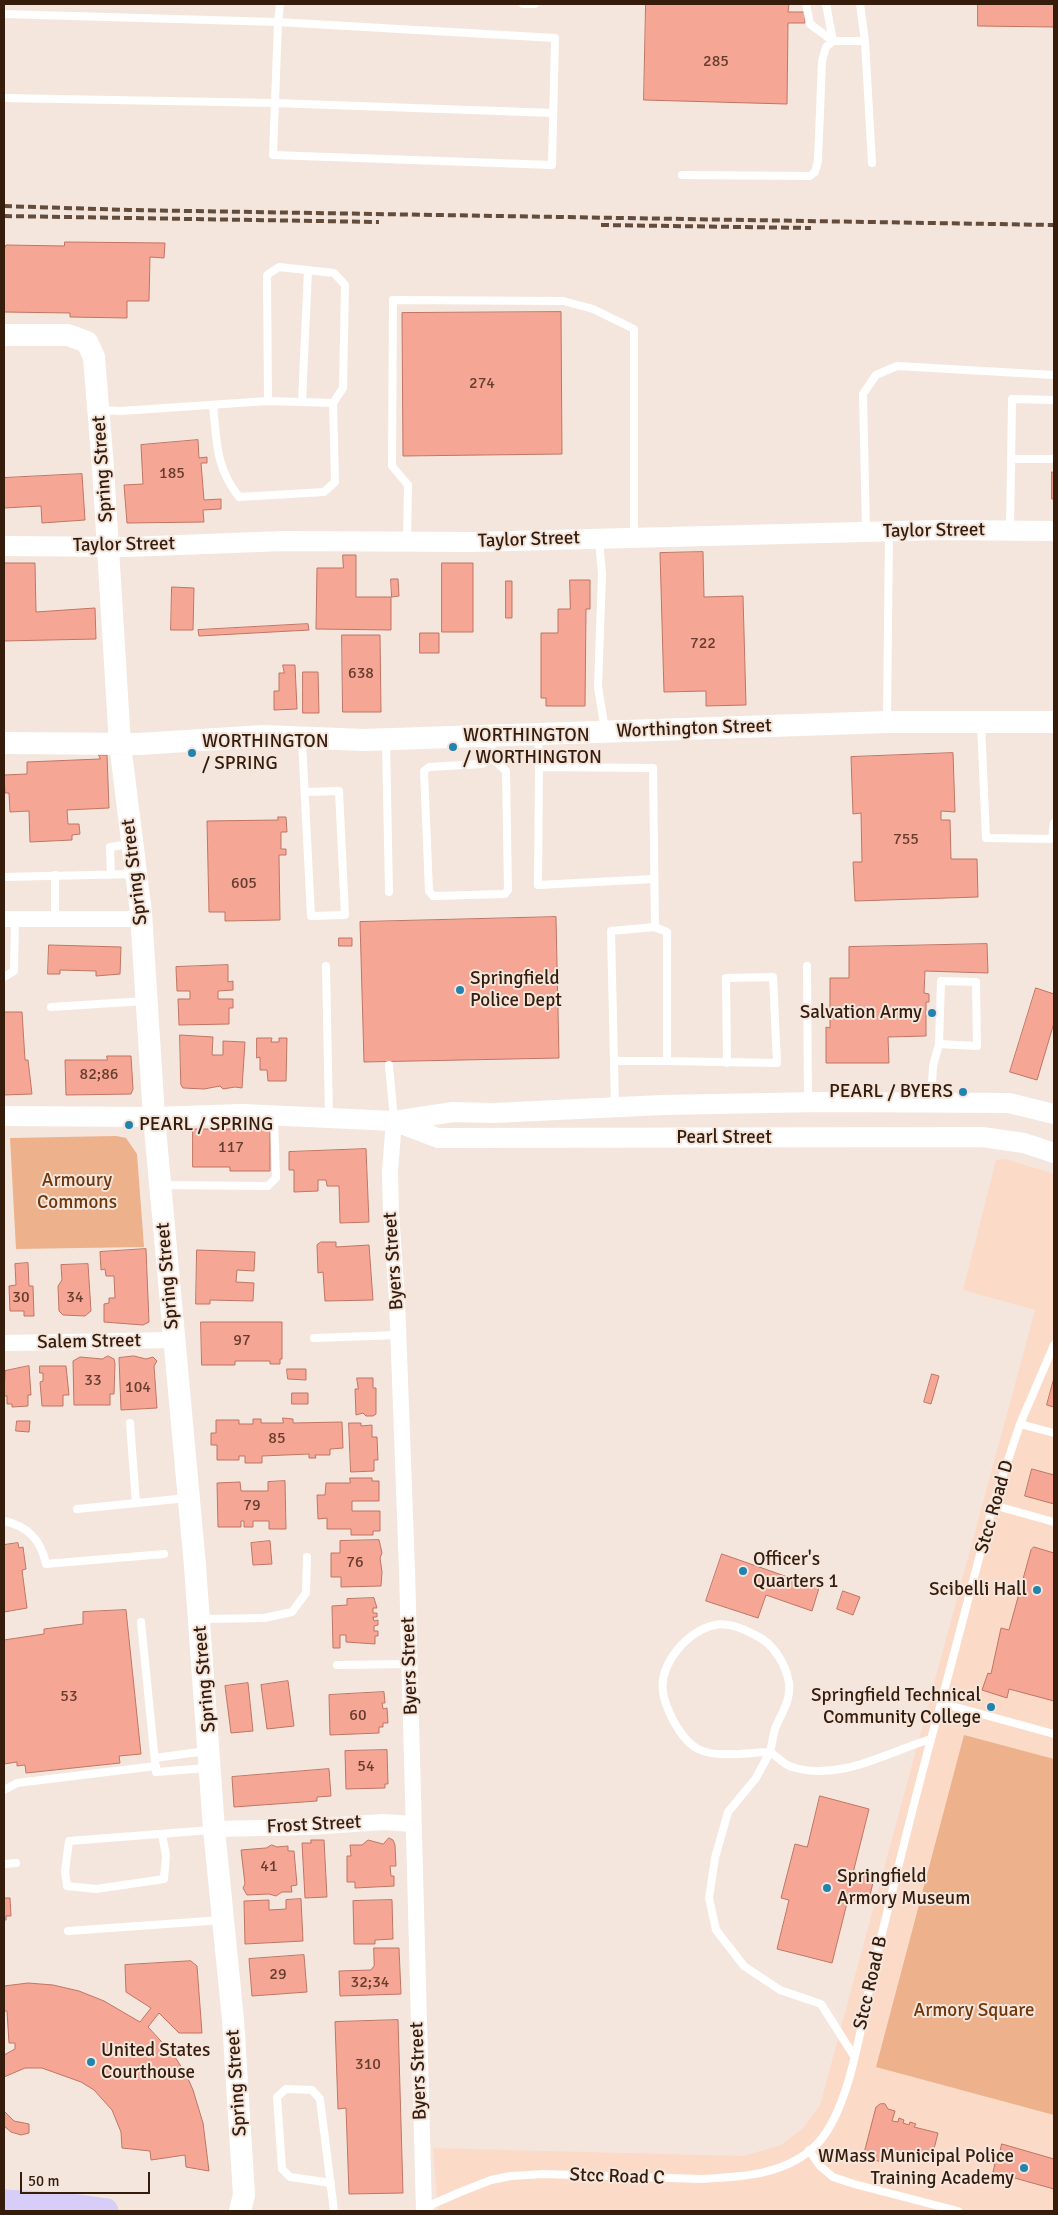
<!DOCTYPE html>
<style>
body{margin:0}
#map{position:relative;width:1058px;height:2215px;overflow:hidden;background:#f4e6dd;font-family:Signika,sans-serif}
canvas{display:block}
.frame{position:absolute;inset:0;border:5px solid #361c0b;pointer-events:none}
.scale{position:absolute;left:20px;top:2172px;width:130px;height:22px;box-sizing:border-box;border:2px solid #361c0b;border-top:0;padding-left:6px;font-size:15px;line-height:18px;white-space:nowrap;color:#361c0b;-webkit-text-stroke:4px #f4e6dd;paint-order:stroke}
</style>
<div id="map">
<canvas width="1058" height="2215"></canvas>
<div class="frame"></div>
<div class="scale">50 m</div>
</div>
<script>
const g = document.querySelector('canvas').getContext('2d');
g.lineJoin = 'round';
function paint(path, color) {
  g.fillStyle = color;
  g.fill(path, 'evenodd');
}
function strokePath(path, color, width, dash) {
  g.strokeStyle = color;
  g.lineWidth = width;
  g.lineCap = dash ? 'butt' : 'round';
  g.setLineDash(dash || []);
  g.stroke(path);
}
function label(font, color, halo, rows, align = 'center') {
  g.font = font + ' Signika,sans-serif';
  g.lineWidth = 4;
  g.setLineDash([]);
  g.textBaseline = 'middle';
  g.strokeStyle = halo;
  g.fillStyle = color;
  for (const [text, x, y, turn = 0] of rows) {
    g.save();
    g.translate(x, y);
    g.rotate((+turn || 0) * Math.PI / 180);
    g.textAlign = isNaN(turn) ? turn : align;
    if (halo) g.strokeText(text, 0, 0);
    g.fillText(text, 0, 0);
    g.restore();
  }
}
paint(new Path2D(`
 M1006,1159L1054,1174V2211H438L433,2148L743,2156L781,2145L804,2127L820,2105L1035,1310L963,1290L996,1160Z`), '#fbdbc8');
paint(new Path2D(`
 M116,1136L126,1138L137,1154L144,1247L16,1249L10,1138Z
 M964,1735L1054,1759V2115L876,2067Z`), '#edb18b');
const building = new Path2D(`
 M646,4H789L788,12H805V23H788L787,104L644,100Z
 M978,4H1054V27L978,26Z
 M65,242L165,243L164,258L150,257L149,301H127V318L70,317V313L4,312V249L6,245L64,246Z
 M561,312L562,454L403,456L402,313Z
 M198,440L199,458L207,457V463H201L204,500L221,499V509L203,510L204,522L127,523L124,485L143,484L141,445Z
 M1052,472L1054,473V499H1052Z
 M82,474L85,520L42,523L41,506L4,508V478Z
 M703,552L704,597L743,596L746,705L706,706V691L664,692L660,553Z
 M343,555H356V597H391V630L316,629L317,568H343Z
 M4,563H35L36,612L95,608L96,639L4,641Z
 M442,563H473V632H442Z
 M391,579H398L399,596L392,597Z
 M570,580H590V609H586L585,706H546V698H541V633H558V609H570Z
 M506,581H512V618H506Z
 M172,587L194,588L193,630H171Z
 M308,624L309,630L199,636L198,630Z
 M420,633H439V653H420Z
 M342,635H380L381,712H343Z
 M283,665H295L297,709L274,710V691H279V673H284Z
 M303,672H318L319,713H303Z
 M953,753L955,812L941,811V820H950L951,859H977L978,897L855,901L853,862H862L861,813L853,814L851,757Z
 M99,755H107L109,808L67,810L68,824H79L80,834L72,835V840L30,842L29,811L10,812L9,793H5L4,775L27,774V762L100,759Z
 M278,817H286L287,832H281V849H286V855H279L280,920L225,921V912H209L207,821L278,820Z
 M556,917L559,1058L364,1062L360,922Z
 M339,938H352V946H339Z
 M987,944L988,973L925,971L924,993L929,994V1002H926V1036L888,1037L889,1063H826V1027L830,1028V978H849V947Z
 M49,945L121,947L120,974L96,976V971L60,970V974H48Z
 M228,965V982L233,981V990L218,991V999H233V1008H229V1024L179,1025L178,999H190V991H177L176,967Z
 M1036,988L1054,994V1023L1037,1080L1010,1072Z
 M4,1012H22L25,1060H28L32,1094L4,1095Z
 M180,1035L213,1037L212,1055H223V1041L245,1042L242,1088L235,1087L223,1089L220,1086L204,1089L183,1088L181,1085Z
 M257,1038H272L271,1042H279V1038H287L286,1081H268L267,1070H260V1057L257,1058Z
 M107,1056H131L133,1089L131,1094L66,1095L65,1060H107Z
 M193,1129H270V1171H230V1167H193Z
 M366,1149L369,1222L340,1223L339,1186H327L326,1180H318V1191L294,1192V1170H289V1152Z
 M321,1242H336V1247L369,1245L373,1300L325,1301L323,1272L318,1273L317,1245Z
 M146,1249L149,1322L143,1325L104,1322V1304L109,1303V1298H115L114,1276H106L105,1269L101,1270L100,1252Z
 M197,1250L255,1252L254,1271L237,1270L236,1282L254,1283L253,1301L210,1300V1304H196Z
 M28,1263L29,1286H33L34,1316H24V1311H10L9,1286L16,1285L15,1264Z
 M88,1264L91,1311L85,1316L63,1315L59,1311L58,1286L62,1280L61,1265Z
 M201,1322H282V1359H280V1364H270V1361H235V1365H202Z
 M108,1356L114,1359L115,1364L114,1394H110V1405H74L73,1361L80,1357L102,1359Z
 M134,1356L146,1359L153,1357L157,1361L154,1366L157,1408L121,1410L119,1358Z
 M29,1366L31,1395H28V1406L12,1407V1404H7V1396H4L5,1371Z
 M40,1366H66L69,1395H63V1406H42L40,1382L43,1381V1373H40Z
 M287,1369H306V1380L288,1379Z
 M932,1374L939,1376L931,1404L924,1402Z
 M357,1378H373V1388H376V1414L373,1416H366L363,1413L356,1415L355,1389H358Z
 M1054,1378V1407L1047,1405Z
 M292,1393H308V1404H292Z
 M283,1418L293,1419V1423L342,1422L343,1448L330,1449V1455H315L316,1458H309V1454L262,1456V1463H245V1456H239V1460H217V1445H211V1433H216V1420H239V1424H253V1419H261V1423H283Z
 M17,1421H30L29,1432L16,1431Z
 M349,1423H361V1426L372,1425V1437H377L378,1460H374V1471L351,1472Z
 M1032,1469L1054,1475V1504L1025,1496Z
 M350,1478H372V1481H379V1501H352V1511H380V1531H373V1535H351V1529H327V1518L318,1519L317,1495H325L326,1483H350Z
 M285,1481L286,1529H269V1521H253V1527H244V1521H241V1527H218L217,1483L240,1482L241,1491H268V1482Z
 M379,1540L382,1553L380,1558L382,1572L381,1586L341,1587V1577H331V1553H340V1541Z
 M270,1541L272,1564L253,1565L251,1543Z
 M18,1543L19,1548L23,1547L26,1569L22,1570L27,1608L4,1612V1545Z
 M1034,1547L1054,1553V1701L1009,1689L1007,1698L982,1690L988,1673L991,1674L1001,1628L1009,1630L1031,1550Z
 M722,1554L819,1588L812,1611L766,1595L758,1618L706,1601Z
 M843,1591L860,1597L853,1615L837,1609Z
 M374,1598L377,1608H373V1613H377V1617H373L374,1621L378,1620V1625L374,1626V1631H378V1636H375V1644L346,1642V1635H340V1648H333L332,1606L347,1605V1599Z
 M126,1610L141,1754L119,1756L120,1763L26,1773L25,1765L17,1766V1762L4,1764V1640L44,1634V1629L83,1624V1612Z
 M288,1681L294,1726L267,1729L261,1685Z
 M248,1683L253,1731L231,1733L225,1686Z
 M384,1692L385,1703H382L383,1709L387,1708L388,1723H383V1727H379V1733L330,1735L329,1695Z
 M387,1750L388,1784H385V1788L346,1789L345,1751Z
 M329,1769L331,1796L317,1797V1801L234,1807L232,1777Z
 M820,1796L869,1809L853,1873L874,1878L868,1904L848,1899L832,1963L777,1949L789,1900L781,1898L795,1844L807,1847Z
 M389,1838L393,1840L395,1845L396,1866H390L391,1876H394V1886L355,1888V1882H347V1856H351L350,1845H362L368,1840L383,1844Z
 M311,1840H324L327,1897L305,1898L302,1843H311Z
 M272,1845L277,1847L288,1846V1851H294L297,1885L291,1886L292,1892H282L276,1896L269,1894L247,1895L243,1888L245,1884L241,1850L266,1848Z
 M4,1898H10L11,1916H6V1920H4Z
 M301,1899L303,1941L245,1944L244,1901L269,1900V1910L286,1909V1900Z
 M392,1900L393,1939L375,1940V1944H354L353,1901Z
 M374,1948H399L401,1994L340,1996L339,1971L371,1970L374,1966Z
 M304,1955L307,1992L252,1996L249,1959Z
 M191,1961L197,1966L202,2033H179L159,2013L148,2027L173,2054L186,2074L193,2090L203,2123L209,2171L186,2167L185,2155L151,2160L150,2151L122,2148L121,2132L112,2110L94,2090L81,2082L42,2068H25L4,2077V2055L15,2049V2043H9L7,2011H4V1986L28,1983L53,1985L79,1991L104,2001L140,2022L151,2008L126,1992L125,1965Z
 M398,2020L403,2193L349,2194L346,2108L338,2109L335,2022Z
 M885,2104L888,2109L895,2111L892,2121L898,2122L899,2118L904,2120L903,2123L909,2125L910,2122L916,2124L914,2127L938,2133L931,2161L912,2156L910,2163L884,2156L882,2162L863,2157L876,2107L880,2104Z
 M4,2111L14,2121L29,2124V2133L21,2135L11,2132L4,2126Z
 M1002,2144L1054,2159V2189L993,2172L995,2164L985,2162L988,2151L999,2154Z`);
paint(building, '#f6a695');
strokePath(building, '#c07564', 1);
strokePath(new Path2D(`
 M523,4H535
 M806,4L810,24L833,41
 M826,4L833,41
 M860,4L865,41L872,163
 M4,14L278,22L555,38L552,165L273,155L278,22L280,4
 M4,98L275,103L553,113
 M682,175L810,176L815,172L818,161L822,61L826,47L833,41H865
 M302,402L308,270
 M213,405C217,441 215,467 239,497L324,492L335,482L333,403L343,388L345,285L334,273L279,267L267,275L268,401
 M100,410L121,411L268,401L333,403
 M1011,459H1054
 M1010,530L1012,399L1054,400
 M866,532L863,394L876,375L897,366L1054,375
 M599,540L602,574L598,687L605,730
 M407,542L408,485L392,466L393,300L563,301L593,309L634,329V536
 M887,720L889,532
 M981,723L986,838L1052,839L1054,823
 M538,735L539,767L653,768L655,927L611,931L615,1106
 M491,738L492,758L506,771L508,890L505,894L433,896L429,891L424,771L429,767L482,764L492,758
 M302,741L311,916L345,915L339,791L305,792
 M386,742L389,892
 M539,767L538,885L654,879
 M111,875L110,847L130,844
 M4,877L135,874
 M55,918V875
 M655,927L667,932V1061L777,1063L773,977L726,978L727,1063
 M326,966L329,1117
 M807,966L808,1100
 M4,977L14,971L15,919
 M51,1007L145,1001
 M614,1061H667
 M389,1065L394,1119
 M931,1101L933,1066L939,1044L941,981L976,982L977,1046L939,1044
 M162,1185L268,1186L276,1178L274,1117
 M314,1338L399,1335
 M130,1423L136,1503
 M1020,1424L1054,1433
 M993,1505L1054,1522
 M77,1509L187,1498
 M4,1521C28,1526 41,1540 46,1564L164,1554
 M202,1619L264,1618L292,1612L306,1593L307,1557
 M141,1622L156,1772L207,1768
 M337,1665L410,1664
 M941,1703L993,1505L1020,1424L1054,1345
 M155,1758L206,1751
 M4,1790L17,1783L156,1766
 M162,1834L166,1856L164,1879L96,1889L67,1886L65,1871L69,1841L211,1830
 M4,1864L16,1863
 M68,1931L222,1920
 M854,2056L821,2004L780,1990L744,1966L716,1930L709,1898L715,1858L728,1812L756,1778L770,1752C747,1752 719,1759 698,1749C688,1744 678,1730 673,1720C669,1712 664,1702 663,1692C659,1663 688,1631 715,1625C728,1622 744,1629 755,1635C773,1643 786,1664 789,1683C791,1702 781,1713 775,1729C773,1736 772,1744 770,1752C777,1756 784,1765 792,1767C840,1782 887,1752 931,1739
 M809,2150L820,2166L833,2177L854,2184L958,2211
 M331,2183L290,2177L282,2169L277,2097L286,2089L312,2090L320,2099L334,2211
 M426,2211L433,2204L458,2193L491,2180L511,2176L544,2174L701,2179C742,2177 788,2175 818,2143C852,2106 862,2016 874,1967C895,1879 916,1791 941,1703L1054,1734`), '#fff', 8);
strokePath(new Path2D(`
 M4,919H141
 M394,1121L390,1171L391,1213L397,1299L407,1570L424,2211
 M4,1343L174,1340
 M214,1829L310,1827L383,1822L413,1824`), '#fff', 16);
strokePath(new Path2D(`
 M4,546L127,547L284,541L472,542L941,530L1054,531
 M4,1116L154,1117L243,1114L394,1121L453,1112L494,1113L662,1105L819,1102L1009,1103L1054,1114
 M396,1122L438,1138L982,1137L1024,1143L1054,1153`), '#fff', 20);
strokePath(new Path2D(`
 M4,335H68L87,342L94,357L103,468L120,744L141,913L154,1117L195,1566L214,1829L233,2020L244,2195L240,2211
 M4,743L139,744L264,736L364,740L887,722H1054`), '#fff', 22);
strokePath(new Path2D(`
 M4,2202L63,2205L106,2211`), '#d6cdf8', 25);
strokePath(new Path2D(`
 M4,206L129,210L1054,225
 M4,216L379,222
 M601,225L811,228`), '#634c3c', 4, [8, 4]);
for (const [x, y, r, color] of [
 [453,747,5,"#2283ae"],
 [192,753,5,"#2283ae"],
 [460,990,5,"#2283ae"],
 [932,1013,5,"#2283ae"],
 [963,1092,5,"#2283ae"],
 [129,1125,5,"#2283ae"],
 [743,1571,5,"#2283ae"],
 [1037,1590,5,"#2283ae"],
 [991,1707,5,"#2283ae"],
 [827,1888,5,"#2283ae"],
 [91,2062,5,"#2283ae"],
 [1024,2168,5,"#2283ae"]
]) {
  const dot = new Path2D();
  dot.arc(x, y, r, 0, 2 * Math.PI);
  g.fillStyle = color;
  g.fill(dot);
  strokePath(dot, '#f4e6dd', 2);
}
label('16px', '#663e2e', null, [
 ["285",716,62],
 ["274",482,384],
 ["185",172,474],
 ["722",703,644],
 ["638",361,674],
 ["755",906,840],
 ["605",244,884],
 ["82;86",99,1075],
 ["117",231,1148],
 ["30",21,1298],
 ["34",75,1298],
 ["97",242,1341],
 ["33",93,1381],
 ["104",138,1388],
 ["85",277,1439],
 ["79",252,1506],
 ["76",355,1563],
 ["53",69,1697],
 ["60",358,1716],
 ["54",366,1767],
 ["41",269,1867],
 ["29",278,1975],
 ["32;34",370,1983],
 ["310",368,2065]
]);
label('19px', '#361c0b', '#f4e6dd', [
 ["Spring Street",103,469,-94],
 ["Taylor Street",934,531,-1],
 ["Taylor Street",529,540,-2],
 ["Taylor Street",124,545,-1],
 ["Worthington Street",694,729,-2],
 ["Spring Street",135,872,-97],
 ["Pearl Street",724,1138],
 ["Byers Street",394,1261,-94],
 ["Spring Street",168,1276,-95],
 ["Salem Street",89,1342,-1],
 ["Stcc Road D",995,1507,-74],
 ["Byers Street",410,1666,-92],
 ["Spring Street",205,1679,-95],
 ["Frost Street",314,1825,-3],
 ["Stcc Road B",871,1983,-77],
 ["Byers Street",419,2071,-92],
 ["Spring Street",237,2083,-94],
 ["Stcc Road C",617,2177,2]
]);
label('19px', '#361c0b', '#f4e6dd', [
 ["WORTHINGTON",463,736],
 ["/ WORTHINGTON",463,758],
 ["WORTHINGTON",202,742],
 ["/ SPRING",202,764],
 ["Springfield",470,979],
 ["Police Dept",470,1001],
 ["Salvation Army",922,1013,"right"],
 ["PEARL / BYERS",953,1092,"right"],
 ["PEARL / SPRING",139,1125],
 ["Officer's",753,1560],
 ["Quarters 1",753,1582],
 ["Scibelli Hall",1027,1590,"right"],
 ["Springfield Technical",981,1696,"right"],
 ["Community College",981,1718,"right"],
 ["Springfield",837,1877],
 ["Armory Museum",837,1899],
 ["United States",101,2051],
 ["Courthouse",101,2073],
 ["WMass Municipal Police",1014,2157,"right"],
 ["Training Academy",1014,2179,"right"]
], 'left');
label('19px', '#6f370b', '#f4e6dd', [
 ["Armoury",77,1181],
 ["Commons",77,1203],
 ["Armory Square",974,2011]
]);
</script>
